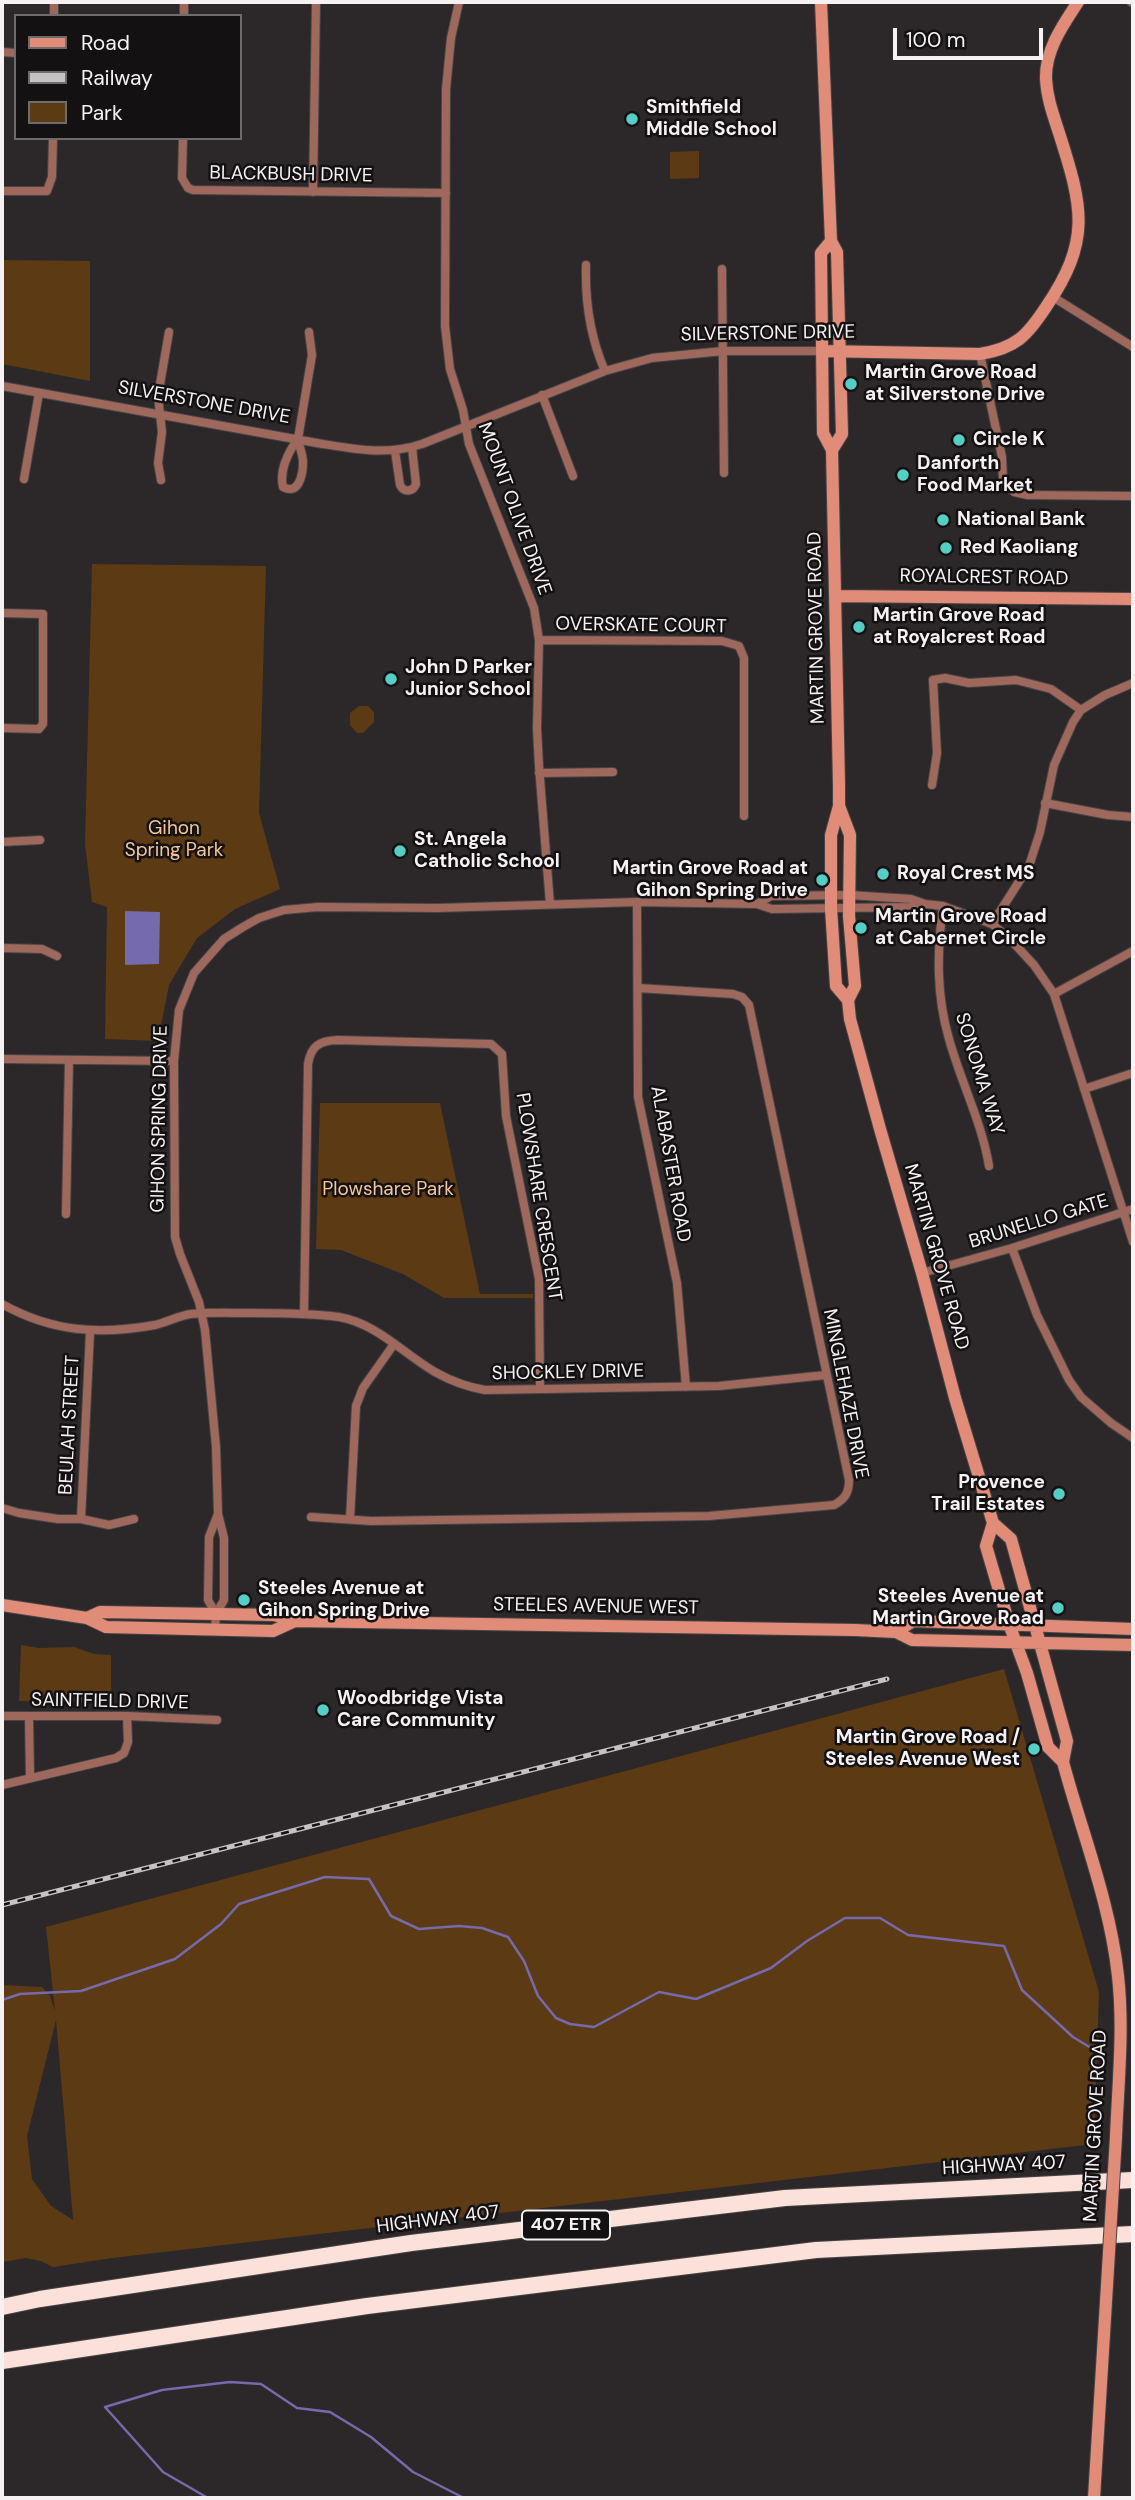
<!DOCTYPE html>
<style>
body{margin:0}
#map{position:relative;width:1135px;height:2500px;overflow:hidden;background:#2c2829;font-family:"DM Sans",sans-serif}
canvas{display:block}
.frame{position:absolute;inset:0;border:4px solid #f6f2f3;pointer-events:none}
.legend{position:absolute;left:14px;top:14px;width:228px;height:126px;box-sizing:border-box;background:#131112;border:2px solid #6e6b6c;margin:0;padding:9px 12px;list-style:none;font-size:21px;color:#f6f2f3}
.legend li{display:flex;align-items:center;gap:14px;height:35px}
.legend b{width:35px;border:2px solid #6e6b6c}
.scale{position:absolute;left:893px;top:28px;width:150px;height:32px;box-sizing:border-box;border:4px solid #f6f2f3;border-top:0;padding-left:9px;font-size:21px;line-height:24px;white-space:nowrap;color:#f6f2f3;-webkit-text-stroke:5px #131112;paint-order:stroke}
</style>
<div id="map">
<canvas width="1135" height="2500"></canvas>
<div class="frame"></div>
<ul class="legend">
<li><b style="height:9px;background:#e18b79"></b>Road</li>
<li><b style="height:9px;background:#c6c2c3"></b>Railway</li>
<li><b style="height:19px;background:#5c3a13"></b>Park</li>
</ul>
<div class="scale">100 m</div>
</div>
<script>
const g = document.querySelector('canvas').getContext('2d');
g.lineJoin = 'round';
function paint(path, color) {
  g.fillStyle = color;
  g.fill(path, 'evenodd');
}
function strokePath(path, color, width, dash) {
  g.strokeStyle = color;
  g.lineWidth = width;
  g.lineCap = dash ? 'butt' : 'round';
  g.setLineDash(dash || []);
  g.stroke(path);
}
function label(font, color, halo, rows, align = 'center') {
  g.font = font + ' "DM Sans",sans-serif';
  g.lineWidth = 5;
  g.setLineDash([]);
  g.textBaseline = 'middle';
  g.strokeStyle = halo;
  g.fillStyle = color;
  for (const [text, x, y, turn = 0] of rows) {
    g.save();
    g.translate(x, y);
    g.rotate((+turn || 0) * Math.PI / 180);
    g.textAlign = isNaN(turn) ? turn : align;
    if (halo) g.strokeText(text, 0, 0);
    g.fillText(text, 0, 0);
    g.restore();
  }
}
paint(new Path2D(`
 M699,151V178L670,179V152Z
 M2,260L90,261V381L2,364Z
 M92,564L266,566L259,813L280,889L235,909L197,938L169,985L158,1041L105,1039L107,907L92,902L85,844Z
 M359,706H368L374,712V722L363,733H357L350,725V713Z
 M320,1103H440L480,1294H533V1298H444L403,1274L341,1250L316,1249Z
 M21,1645L39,1648L74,1647L94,1654L111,1655V1703L19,1701Z
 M1004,1669L1099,1992L1094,2144L112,2258L53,2267L41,2261L26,2258L2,2262V1985L42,1987L50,1996L55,2011L46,1927ZM56,2020L73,2219V2220L51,2206L32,2179L27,2136Z`), '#5c3a13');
paint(new Path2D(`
 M125,911L160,912L159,964L125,965Z`), '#756aac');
strokePath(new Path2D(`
 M2,2000L20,1994L81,1991L175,1959L221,1924L239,1904L325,1877L369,1879L391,1916L419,1929L459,1926L482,1928L508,1937L524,1961L538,1996L556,2018L570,2024L594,2027L659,1992L696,1999L771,1968L807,1941L845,1918H880L908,1935L1004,1946L1022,1990L1073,2037L1091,2048
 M208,2498L163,2472L105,2407L162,2390L230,2382L261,2384L297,2408L330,2412L371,2437L413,2472L464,2498`), '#756aac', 2.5);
const street = new Path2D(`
 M54,2V16
 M459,2L451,38L446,89L445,326L450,369L463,410L469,444L534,608L539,640L537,729L539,766L550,904
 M1131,2L1133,3
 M184,16V2
 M2,52L16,53
 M183,138L182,178L188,188L193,190L446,193
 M2,191H47L52,177L53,138
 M313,192L316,2
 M586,265C585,302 590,337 605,371
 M722,269L724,473
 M1053,297L1133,347
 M980,354L1002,457L1003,481L1014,492L1027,495L1133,496
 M2,386L317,443C354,449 385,456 422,444L605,371L652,358L723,351H822
 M542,395L573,476
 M298,439C299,446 303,455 303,462C303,474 299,496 283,487C279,471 288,452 298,439Z
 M298,439L312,355L309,332
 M395,451L400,485C404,493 413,492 416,484L412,447
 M24,479L39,393
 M161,480L158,463L162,432L158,396L169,332
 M2,613L43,614V724L39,729L2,728
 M539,640L722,641L739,646L744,658V816
 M539,773L613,772
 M932,785L937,753L933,680L945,678L969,683L1016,680L1051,689L1081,710
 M1045,803L1108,815L1133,817
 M2,842L40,840
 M637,902L638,1097L677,1283L686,1387
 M757,904L771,896L849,895L911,899L925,904L943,906L992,924L1009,938L1034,965L1054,994L1133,1242
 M943,906C937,952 936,994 949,1039C961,1082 982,1123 989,1166
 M992,924L1029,866L1040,832L1054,765L1073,722L1081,710L1105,695L1133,683
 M2,948L42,949L57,956
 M1054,994L1133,951
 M2,1059L174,1061
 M1084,1089L1133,1073
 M66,1214L69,1060
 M1012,1248L1037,1315L1069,1380L1081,1397L1111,1423L1133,1438
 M922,1273L1012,1248L1133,1209
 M2,1304C52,1332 99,1335 155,1325C167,1322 178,1316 191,1314C210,1312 230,1313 249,1313C279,1313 309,1313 339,1317C376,1323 404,1354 435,1372C451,1381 467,1387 485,1390L719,1386L826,1375
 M304,1314L308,1064C311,1046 319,1041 337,1040L491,1044L502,1054L506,1116L539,1279L540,1389
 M2,1508L19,1513L58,1519H81L109,1525L134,1519
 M311,1517L371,1521L709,1516L834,1505C845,1499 849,1493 849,1480L749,1005L742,997L733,994L638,988
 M81,1519L90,1332
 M350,1519L356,1406L363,1388L394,1344
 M216,1614L208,1600L209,1537L218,1514
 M215,1630L216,1614L224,1600V1538L218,1514L216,1447L205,1330L199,1302L180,1254L175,1237L174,1061L179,1010L194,973L224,939L243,927L259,918L284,910L318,907L438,908L637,902L757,904L772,909L911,907L925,904
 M2,1716H127L217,1720
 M29,1716L30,1778
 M2,1785L116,1758L124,1753L128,1742L127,1716`);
const secondary = new Path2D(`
 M821,2L831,241L837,252L842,434L832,450
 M831,241L821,253L823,433L832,450L839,785V806L831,835V908L836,986L848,1000L850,1019L880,1129L922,1273L955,1398L993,1523L986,1546L1009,1624L1027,1673L1048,1747L1063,1762
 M822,351L980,354C1016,348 1027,336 1046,307C1091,241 1083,208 1060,136C1054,117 1047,99 1046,79C1045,50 1063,25 1078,2
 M835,596L1133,599
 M839,806L850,835L849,916L855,986L848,1000
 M993,1523L1011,1539L1067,1741L1063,1762C1082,1833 1110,1902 1118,1976C1124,2029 1118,2084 1116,2137
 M2,1605L87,1618L106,1627L273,1631L295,1621
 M87,1618L100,1612L274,1615L295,1621L855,1630L896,1632L912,1640L1133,1645
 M896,1632L913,1621L1133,1629
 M1094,2498L1107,2285`);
const highway = new Path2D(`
 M2,2307L40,2299L411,2243L785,2198L1133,2180
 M2,2361L367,2306L816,2250L1133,2234`);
strokePath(street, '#484445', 10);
strokePath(secondary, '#484445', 14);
strokePath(highway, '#484445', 18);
strokePath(street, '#9f685d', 8);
strokePath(secondary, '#e18b79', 12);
strokePath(highway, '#fce0da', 16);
const rail = new Path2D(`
 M2,1905L887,1679`);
strokePath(rail, '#c6c2c3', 5);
strokePath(rail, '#131112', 2.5, [8]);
const secondaryBridge = new Path2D(`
 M1107,2285L1116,2137`);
strokePath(secondaryBridge, '#484445', 14, []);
strokePath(secondaryBridge, '#e18b79', 12);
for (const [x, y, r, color] of [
 [632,119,7,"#55cec6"],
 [851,384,7,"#55cec6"],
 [959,440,7,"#55cec6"],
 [903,475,7,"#55cec6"],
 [943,520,7,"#55cec6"],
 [946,548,7,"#55cec6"],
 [859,627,7,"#55cec6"],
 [391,679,7,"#55cec6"],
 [400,851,7,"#55cec6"],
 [883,874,7,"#55cec6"],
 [822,880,7,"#55cec6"],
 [861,928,7,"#55cec6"],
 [1059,1494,7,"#55cec6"],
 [244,1600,7,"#55cec6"],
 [1058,1608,7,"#55cec6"],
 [323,1710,7,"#55cec6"],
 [1034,1749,7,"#55cec6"]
]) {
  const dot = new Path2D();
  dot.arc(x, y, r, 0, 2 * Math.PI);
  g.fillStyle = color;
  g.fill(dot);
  strokePath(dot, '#131112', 2.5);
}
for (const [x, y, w] of [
 [566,2225,88]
]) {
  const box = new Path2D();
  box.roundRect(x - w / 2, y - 14.5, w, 29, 5);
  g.fillStyle = '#131112';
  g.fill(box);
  strokePath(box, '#f6f2f3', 2);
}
label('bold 18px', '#f6f2f3', null, [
 ["407 ETR",566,2225]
]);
label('bold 19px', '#f6f2f3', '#131112', [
 ["Smithfield",646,108],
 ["Middle School",646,130],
 ["Martin Grove Road",865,373],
 ["at Silverstone Drive",865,395],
 ["Circle K",973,440],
 ["Danforth",917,464],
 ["Food Market",917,486],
 ["National Bank",957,520],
 ["Red Kaoliang",960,548],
 ["Martin Grove Road",873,616],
 ["at Royalcrest Road",873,638],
 ["John D Parker",405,668],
 ["Junior School",405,690],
 ["St. Angela",414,840],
 ["Catholic School",414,862],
 ["Martin Grove Road at",808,869,"right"],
 ["Gihon Spring Drive",808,891,"right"],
 ["Royal Crest MS",897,874],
 ["Martin Grove Road",875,917],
 ["at Cabernet Circle",875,939],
 ["Provence",1045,1483,"right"],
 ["Trail Estates",1045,1505,"right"],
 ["Steeles Avenue at",258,1589],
 ["Gihon Spring Drive",258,1611],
 ["Steeles Avenue at",1044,1597,"right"],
 ["Martin Grove Road",1044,1619,"right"],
 ["Woodbridge Vista",337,1699],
 ["Care Community",337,1721],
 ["Martin Grove Road /",1020,1738,"right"],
 ["Steeles Avenue West",1020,1760,"right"]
], 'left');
label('19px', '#f6f2f3', '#131112', [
 ["BLACKBUSH DRIVE",291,175,1],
 ["SILVERSTONE DRIVE",768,334,-1],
 ["SILVERSTONE DRIVE",204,403,10],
 ["MOUNT OLIVE DRIVE",514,509,70],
 ["ROYALCREST ROAD",984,578,1],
 ["OVERSKATE COURT",641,626,1],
 ["MARTIN GROVE ROAD",817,628,-91],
 ["SONOMA WAY",979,1074,73],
 ["GIHON SPRING DRIVE",160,1119,-89],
 ["ALABASTER ROAD",670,1164,80],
 ["PLOWSHARE CRESCENT",538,1197,81],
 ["BRUNELLO GATE",1039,1222,-17],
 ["MARTIN GROVE ROAD",936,1257,74],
 ["SHOCKLEY DRIVE",568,1373,-1],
 ["MINGLEHAZE DRIVE",845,1394,79],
 ["BEULAH STREET",70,1425,-87],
 ["STEELES AVENUE WEST",596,1607,1],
 ["SAINTFIELD DRIVE",110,1702,1],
 ["MARTIN GROVE ROAD",1096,2126,-87],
 ["HIGHWAY 407",1004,2166,-3],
 ["HIGHWAY 407",438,2220,-7]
]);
label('19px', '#f4c699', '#131112', [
 ["Gihon",174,829],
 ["Spring Park",174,851],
 ["Plowshare Park",388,1190]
]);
</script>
